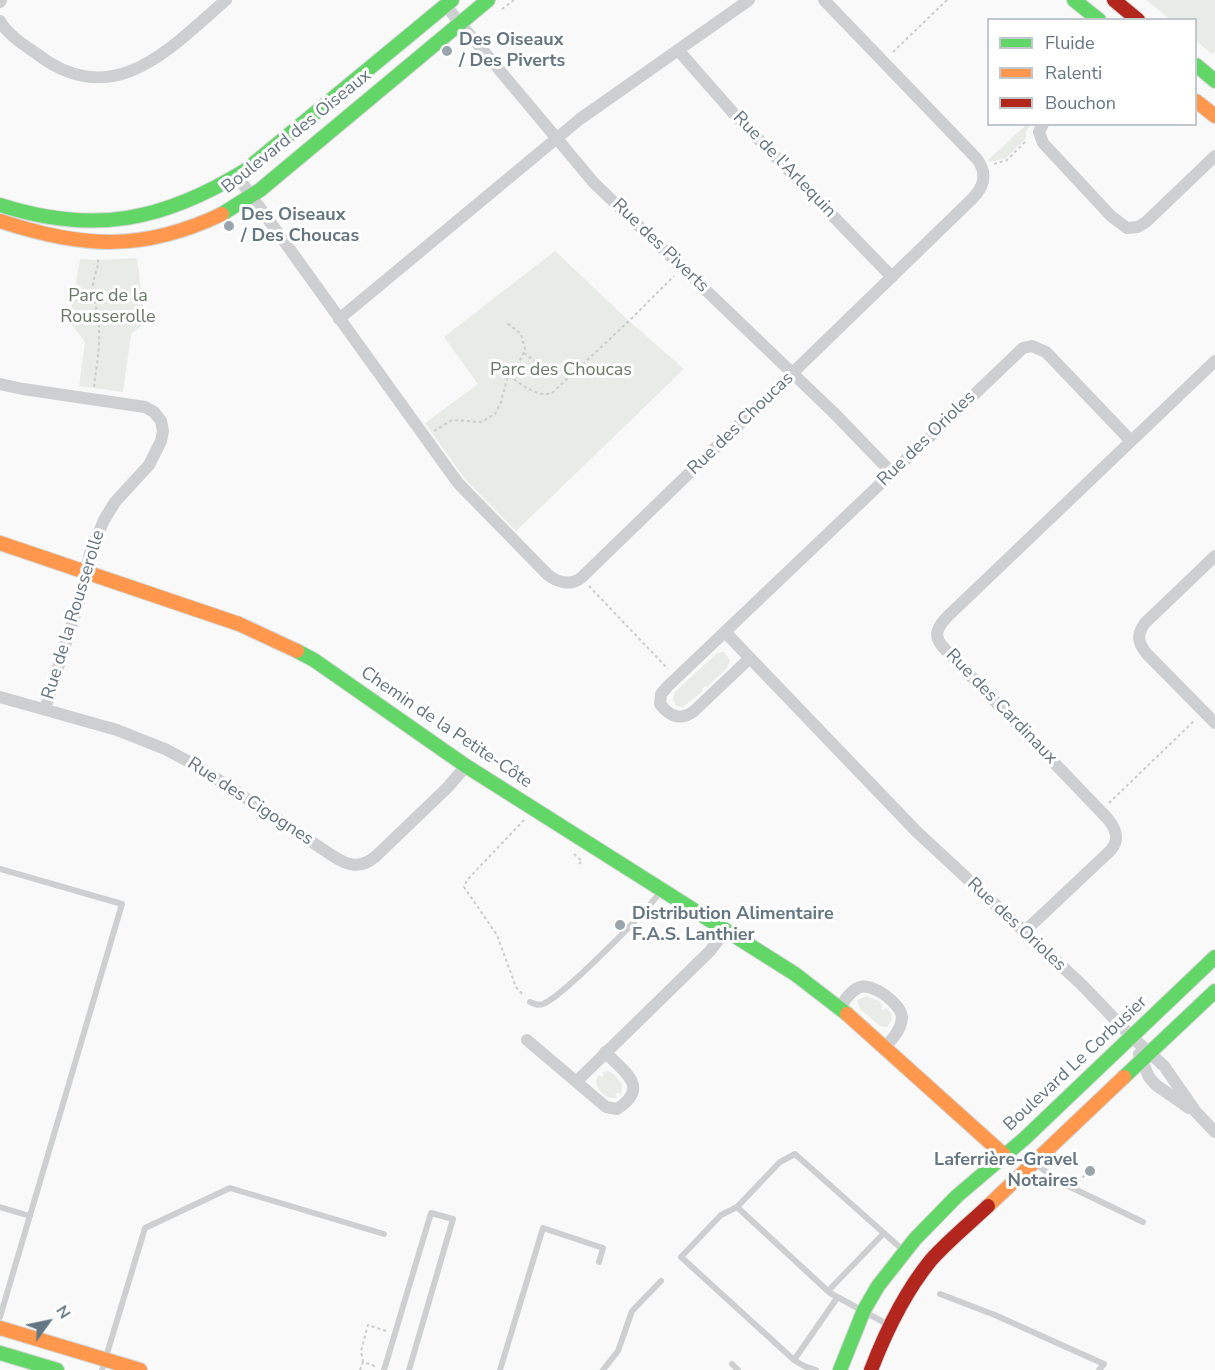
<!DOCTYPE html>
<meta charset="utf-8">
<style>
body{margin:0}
#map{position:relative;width:1215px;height:1370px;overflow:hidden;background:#f9f9f9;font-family:"Nunito Sans",sans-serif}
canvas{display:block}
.legend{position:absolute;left:987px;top:18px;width:210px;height:108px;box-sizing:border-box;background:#fff;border:2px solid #c1c8cd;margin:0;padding:8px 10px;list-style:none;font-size:18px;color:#657683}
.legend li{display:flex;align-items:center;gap:12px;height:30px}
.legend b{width:30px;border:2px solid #c1c8cd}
.north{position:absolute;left:18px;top:1292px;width:60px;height:60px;-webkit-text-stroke:4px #fff;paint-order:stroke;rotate:57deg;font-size:16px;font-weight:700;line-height:24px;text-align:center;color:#657683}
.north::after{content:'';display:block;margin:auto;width:21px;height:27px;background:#657683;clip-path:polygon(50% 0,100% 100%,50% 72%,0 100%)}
</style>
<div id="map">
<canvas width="1215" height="1370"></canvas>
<ul class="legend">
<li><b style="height:8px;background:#63d668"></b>Fluide</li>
<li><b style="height:8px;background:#ff974d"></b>Ralenti</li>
<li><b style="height:8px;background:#b3261e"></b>Bouchon</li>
</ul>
<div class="north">N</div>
</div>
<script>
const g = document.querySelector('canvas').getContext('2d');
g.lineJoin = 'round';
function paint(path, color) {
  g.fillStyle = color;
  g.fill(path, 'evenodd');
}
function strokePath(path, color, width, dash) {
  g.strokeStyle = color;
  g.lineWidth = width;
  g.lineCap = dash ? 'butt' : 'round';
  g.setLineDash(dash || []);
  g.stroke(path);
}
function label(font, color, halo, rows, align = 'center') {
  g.font = font + ' "Nunito Sans",sans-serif';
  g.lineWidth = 6;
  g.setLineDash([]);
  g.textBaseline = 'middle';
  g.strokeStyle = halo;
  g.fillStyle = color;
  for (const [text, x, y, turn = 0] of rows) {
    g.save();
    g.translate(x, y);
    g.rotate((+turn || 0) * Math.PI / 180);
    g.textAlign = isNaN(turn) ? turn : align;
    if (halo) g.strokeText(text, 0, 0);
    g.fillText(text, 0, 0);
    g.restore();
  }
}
paint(new Path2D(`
 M1146,0H1215V51L1212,54L1196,41V20L1170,19Z
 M1026,125H1031L1026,131V138L1006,158L990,162L988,160Z
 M555,251L629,321L684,369L516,531L464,478L425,423L478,384L444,337Z
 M137,258L145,323L131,334L123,392L79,386L85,342L69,321L80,259L98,260Z
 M724,652L730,660L727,668L707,687L705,686L702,689L703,691L683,707L676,706L673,699L675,692L717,653Z
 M866,996L879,1001L883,1006L881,1009L883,1010L886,1008L891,1013L892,1019L887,1027L880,1026L860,1009L857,1000Z
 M608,1071L614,1074L622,1084L621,1095L618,1092L615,1094L618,1097C609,1101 601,1094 597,1086L596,1080L599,1075L602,1077L604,1075L602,1072Z`), '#e8ebe6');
const fast = new Path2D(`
 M1074,0L1099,20
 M1196,65L1215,81
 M0,205C94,235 163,221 246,170L452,0
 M222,214L260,190L488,0
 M297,651L314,660L466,766L795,974L847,1014
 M1124,1077L1215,991
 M0,1353L57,1370
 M840,1370L864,1310L878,1286L915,1239L957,1196L1024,1139L1215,957`);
const slow = new Path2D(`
 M1196,101L1215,116
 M0,221C81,248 143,252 222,214
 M0,543L239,624L297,651
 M847,1014L1004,1155
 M988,1206L1124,1077
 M0,1328L140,1370`);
const jam = new Path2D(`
 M1114,0L1138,20
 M871,1370C886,1331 904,1293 931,1260C948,1241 969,1224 988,1206`);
strokePath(fast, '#d5d6d7', 16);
strokePath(slow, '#d5d6d7', 16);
strokePath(jam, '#d5d6d7', 16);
strokePath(new Path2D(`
 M502,9L514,0
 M893,52L947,0
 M994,164L1007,160L1027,140
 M524,353L536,362
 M509,376C522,384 536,398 552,393L629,321L674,276
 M94,387C96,369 100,350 99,331C99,315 93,300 93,284C94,274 99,268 98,257
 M434,431L452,420L481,422L495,414L501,402L507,379L522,357L525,349L521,334L506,322
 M589,586L668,669
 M1109,803L1195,720
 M524,820L467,880L464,887L497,935L516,987L524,996
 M574,854L582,861L579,864
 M1078,1182L1087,1173
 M363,1362L361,1351L368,1325L386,1331
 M360,1370L363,1362L375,1366`), '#cbcccd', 2, [3, 3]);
strokePath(new Path2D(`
 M0,869L122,904L0,1317
 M530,1002C535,1004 538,1006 543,1004C562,997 647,911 660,892
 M1037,1165L1060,1182L1143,1222
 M0,1207L30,1216
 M737,1207L721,1215L681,1257L794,1360L804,1366L816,1370
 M828,1291L884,1233
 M940,1294L995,1315L1104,1364L1099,1370
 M887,1324L830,1293L737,1207L780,1162L795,1154L904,1251
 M794,1360L837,1298
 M732,1364L738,1370
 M102,1370L145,1228L230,1188L384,1234
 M384,1370L431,1213L453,1219L409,1370
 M500,1370L543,1228L603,1248L599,1262
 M603,1370L618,1351L632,1311L661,1281`), '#cecfd0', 6);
strokePath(new Path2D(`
 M0,2L1,0
 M445,5L594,183L834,413L892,473
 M0,21C8,35 24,45 37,54C114,113 170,48 226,0
 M678,50L735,115L892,277
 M1043,124L1039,132L1043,143L1111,216L1127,228L1138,227L1146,222L1215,156
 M237,176L458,483L548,575C559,583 570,586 581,578L972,199C984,187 988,174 977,159L824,0
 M339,319L580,119L749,0
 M0,384L23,389L145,407L154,412L161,421L163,431L161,441L149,465L115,502L104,520L90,553L83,589L45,709
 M1215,556L1145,623C1136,635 1138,643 1147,654L1215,723
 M725,632L917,832L1081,984L1132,1037L1164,1066L1196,1112L1215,1132
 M750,658L694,711C681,721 670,717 660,704L661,694L668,686L1023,348L1032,346L1046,352L1131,441
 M0,697L117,730L165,749L199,767L333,856C348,866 360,869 375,857L447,788L466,766
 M1024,932L1111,850C1120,839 1116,829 1108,819L942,646C932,634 939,625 949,615L1215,361
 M840,1007C845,1000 851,990 860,987C873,983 902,1004 902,1018C901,1030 893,1038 886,1046
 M527,1040L606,1107L617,1109C651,1087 624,1072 605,1052
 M1139,1054L1149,1077L1156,1085L1189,1108
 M577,1081L710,951L726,930`), '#cecfd0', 12);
strokePath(fast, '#63d668', 14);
strokePath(slow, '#ff974d', 14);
strokePath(jam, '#b3261e', 14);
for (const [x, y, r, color] of [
 [447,51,6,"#99a4ac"],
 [229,226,6,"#99a4ac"],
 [620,925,6,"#99a4ac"],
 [1090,1171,6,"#99a4ac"]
]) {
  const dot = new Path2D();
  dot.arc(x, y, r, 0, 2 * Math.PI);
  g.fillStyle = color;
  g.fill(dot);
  strokePath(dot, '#fff', 2);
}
label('bold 18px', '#657683', '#fff', [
 ["Des Oiseaux",459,41],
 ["/ Des Piverts",459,62],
 ["Des Oiseaux",241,216],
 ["/ Des Choucas",241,237],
 ["Distribution Alimentaire",632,915],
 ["F.A.S. Lanthier",632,936],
 ["Laferrière-Gravel",1078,1161,"right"],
 ["Notaires",1078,1182,"right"]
], 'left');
label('18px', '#657683', '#fff', [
 ["Boulevard des Oiseaux",297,132,-39],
 ["Rue de l'Arlequin",784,165,46],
 ["Rue des Piverts",660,246,44],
 ["Rue des Choucas",741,424,-44],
 ["Rue des Orioles",927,439,-44],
 ["Rue de la Rousserolle",74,615,-73],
 ["Rue des Cardinaux",1001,707,46],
 ["Chemin de la Petite-Côte",446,728,34],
 ["Rue des Cigognes",250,802,33],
 ["Rue des Orioles",1016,925,43],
 ["Boulevard Le Corbusier",1076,1064,-43]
]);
label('18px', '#687a64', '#fff', [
 ["Parc de la",108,297],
 ["Rousserolle",108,318],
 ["Parc des Choucas",561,371]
]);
</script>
